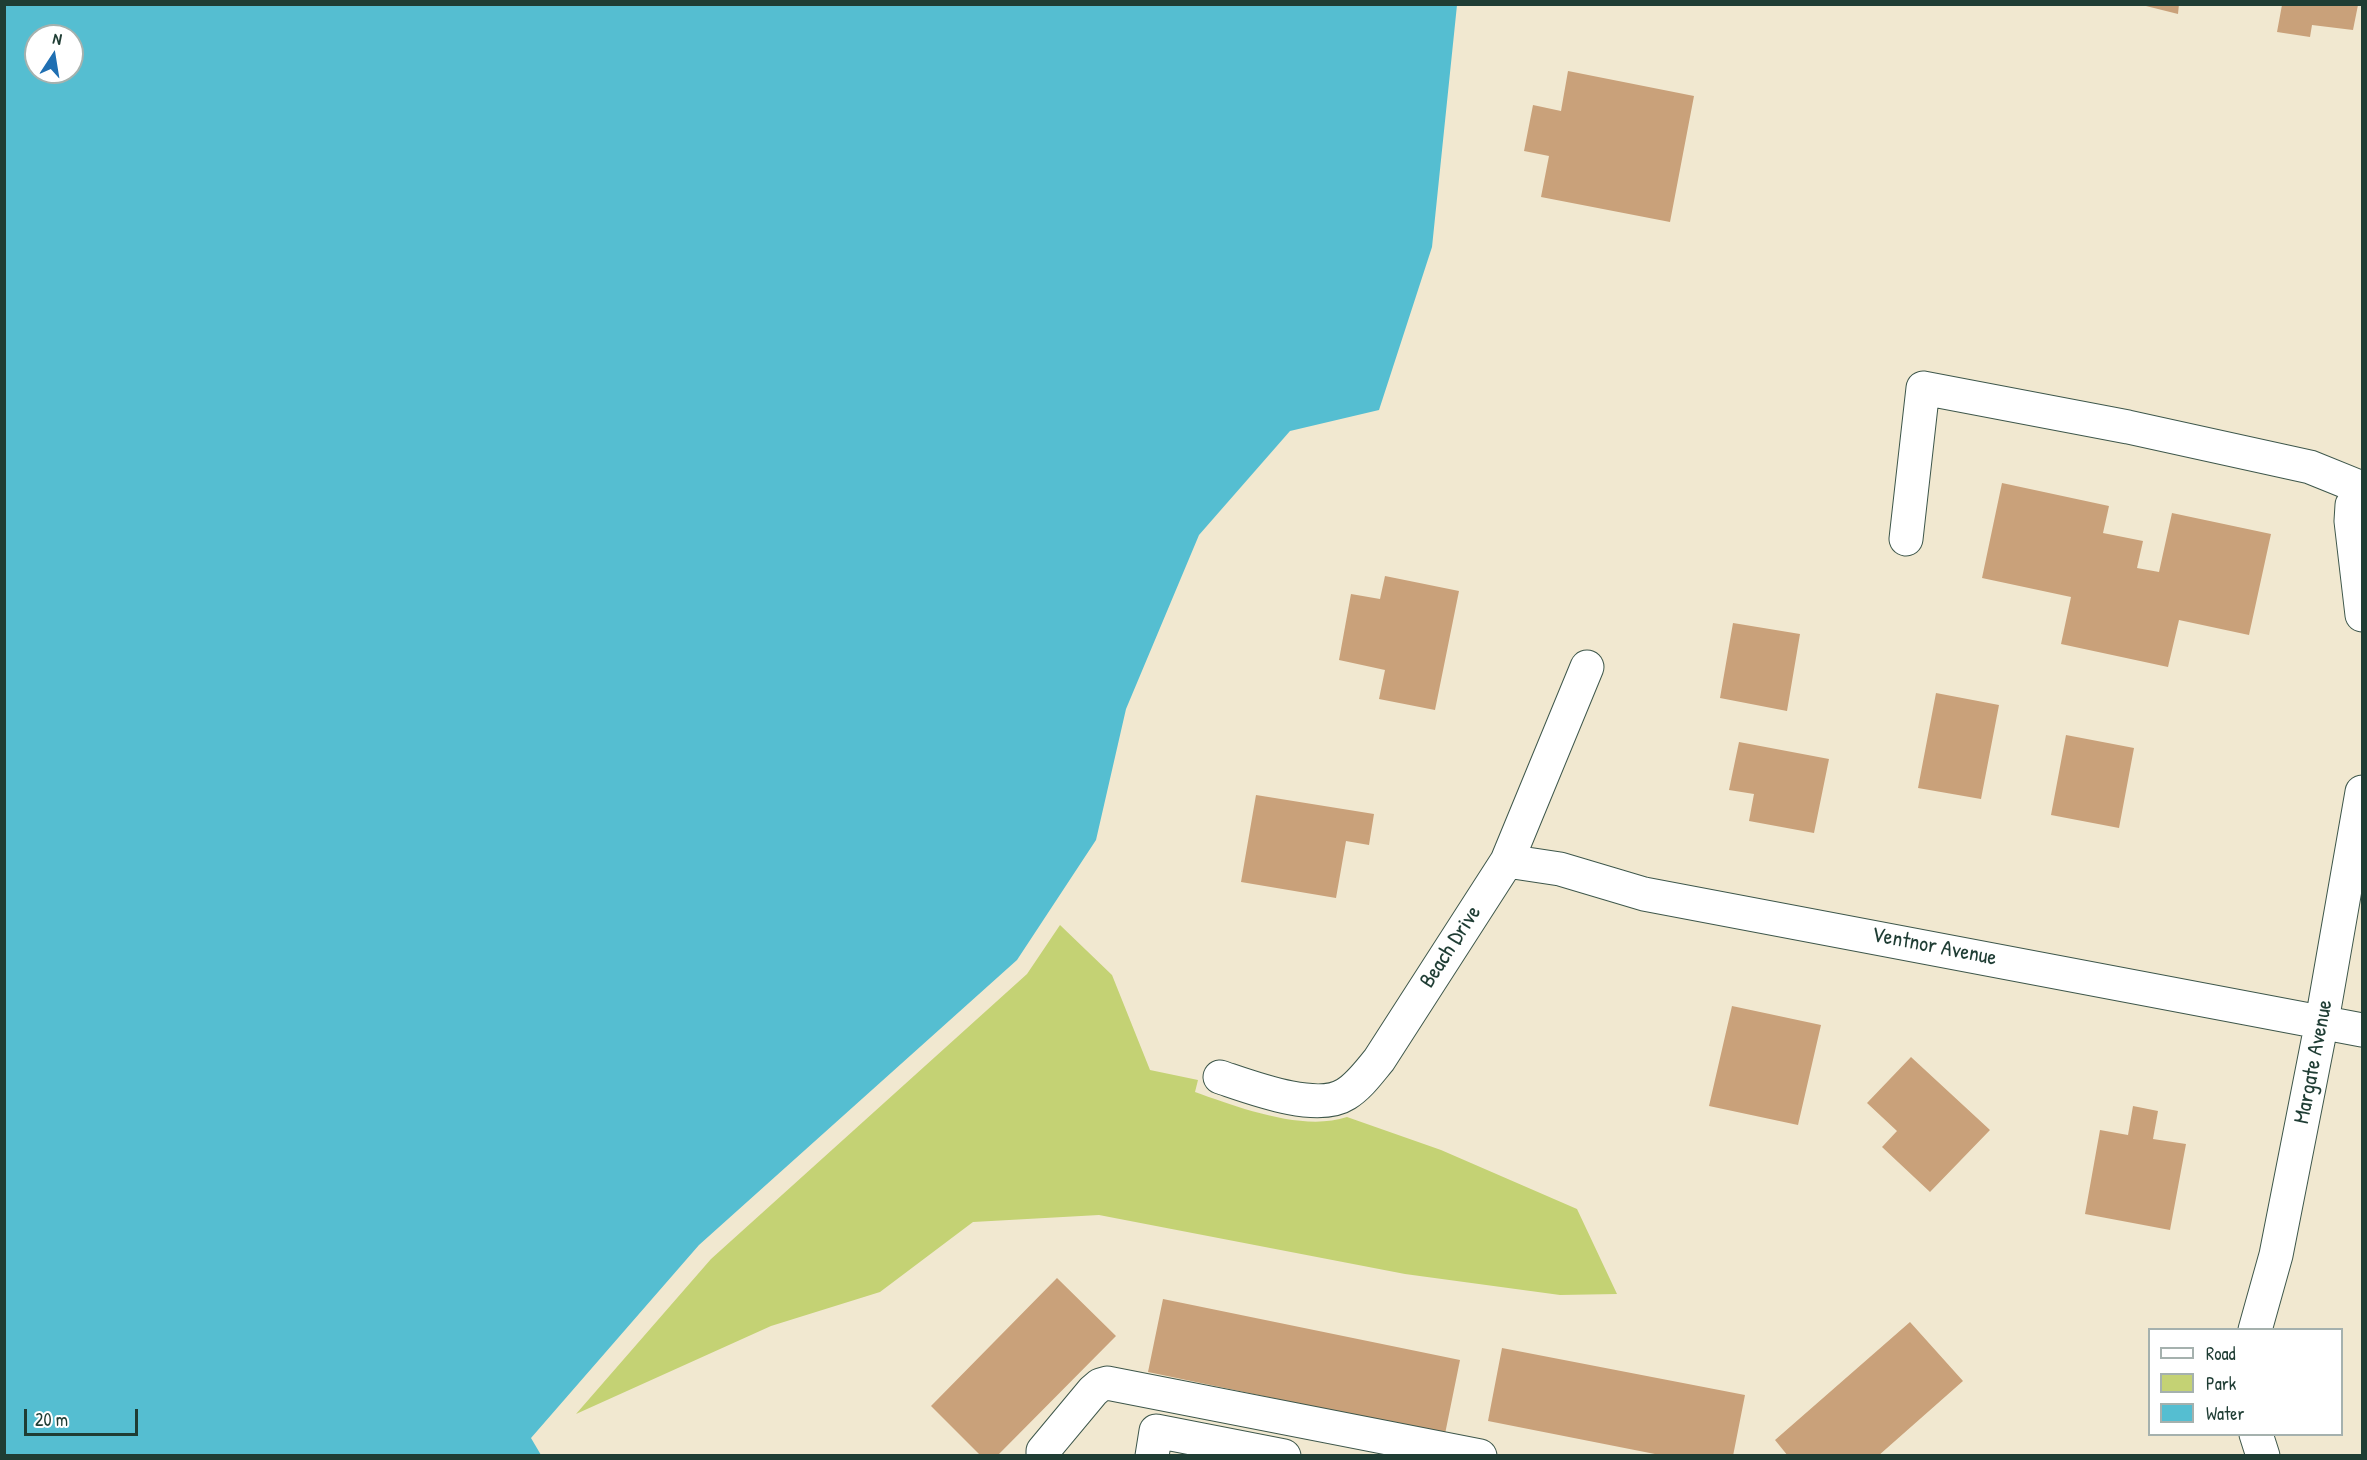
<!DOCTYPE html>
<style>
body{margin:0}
#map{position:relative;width:2367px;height:1460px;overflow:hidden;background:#f1e8d0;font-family:"Patrick Hand",sans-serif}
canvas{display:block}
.frame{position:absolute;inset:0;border:6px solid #1f3d34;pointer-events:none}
.legend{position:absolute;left:2148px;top:1328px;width:195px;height:108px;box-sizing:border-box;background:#fff;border:2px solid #a5b1ae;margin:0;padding:8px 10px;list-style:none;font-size:18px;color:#1f3d34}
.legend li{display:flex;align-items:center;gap:12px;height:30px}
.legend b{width:30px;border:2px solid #a5b1ae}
.north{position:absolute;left:24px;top:24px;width:60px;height:60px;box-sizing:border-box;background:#fff;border:2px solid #a5b1ae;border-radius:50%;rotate:12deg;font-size:16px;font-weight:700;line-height:24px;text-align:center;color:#1f3d34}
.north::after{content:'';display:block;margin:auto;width:21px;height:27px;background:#1f6fb2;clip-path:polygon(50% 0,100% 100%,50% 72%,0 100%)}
.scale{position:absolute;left:24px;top:1409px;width:114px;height:27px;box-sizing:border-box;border:3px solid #1f3d34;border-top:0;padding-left:8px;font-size:18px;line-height:21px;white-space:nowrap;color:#1f3d34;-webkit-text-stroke:4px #fff;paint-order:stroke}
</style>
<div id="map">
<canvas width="2367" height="1460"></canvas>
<div class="frame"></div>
<ul class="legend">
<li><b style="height:8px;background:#fff"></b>Road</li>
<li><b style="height:16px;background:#c4d274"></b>Park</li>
<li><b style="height:16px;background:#55bed1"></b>Water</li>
</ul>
<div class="north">N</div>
<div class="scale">20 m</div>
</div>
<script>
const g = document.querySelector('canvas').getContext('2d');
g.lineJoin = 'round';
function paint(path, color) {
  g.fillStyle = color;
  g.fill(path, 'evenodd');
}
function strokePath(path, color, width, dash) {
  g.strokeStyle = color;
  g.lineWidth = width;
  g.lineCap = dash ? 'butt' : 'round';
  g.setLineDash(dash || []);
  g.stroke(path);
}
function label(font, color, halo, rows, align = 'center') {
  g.font = font + ' "Patrick Hand",sans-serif';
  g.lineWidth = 6;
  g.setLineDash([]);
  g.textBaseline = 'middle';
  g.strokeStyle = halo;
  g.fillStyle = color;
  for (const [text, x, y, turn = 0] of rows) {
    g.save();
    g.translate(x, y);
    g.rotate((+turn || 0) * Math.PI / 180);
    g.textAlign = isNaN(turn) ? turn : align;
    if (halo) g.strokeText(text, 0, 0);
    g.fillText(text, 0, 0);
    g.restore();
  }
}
paint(new Path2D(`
 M1060,925L1112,975L1150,1070L1198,1080L1195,1092C1237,1107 1303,1132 1347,1117L1441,1150L1577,1209L1617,1294L1560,1295L1405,1274L1099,1215L973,1222L880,1292L771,1326L576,1414L711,1259L1027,974Z`), '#c4d274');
paint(new Path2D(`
 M5,4L1457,5L1432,247L1379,410L1290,431L1199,535L1126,709L1096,840L1017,960L699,1245L531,1438L541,1455H5ZM36,36H72V72H36Z`), '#55bed1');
paint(new Path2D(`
 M2138,4H2179L2178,14Z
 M2282,5H2358L2353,30L2312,25L2310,37L2277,32Z
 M1568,71L1694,96L1670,222L1541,197L1549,156L1524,151L1533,105L1561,111Z
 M2002,483L2109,506L2103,533L2143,541L2137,568L2159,572L2172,513L2271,534L2249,635L2179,620L2168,667L2061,644L2071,597L1982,578Z
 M1385,576L1459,591L1435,710L1379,699L1385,670L1339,660L1351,594L1380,599Z
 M1733,623L1800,634L1787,711L1720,698Z
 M1936,693L1999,705L1981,799L1918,788Z
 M2066,735L2134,748L2119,828L2051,815Z
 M1739,742L1829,759L1814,833L1749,821L1754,794L1729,790Z
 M1256,795L1374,814L1369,845L1346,841L1336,898L1241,882Z
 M1732,1006L1821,1025L1798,1125L1709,1106Z
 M1911,1057L1990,1130L1930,1192L1882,1147L1897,1131L1867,1103Z
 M2133,1106L2158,1111L2153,1139L2186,1144L2170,1230L2085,1214L2100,1130L2128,1135Z
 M1057,1278L1116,1336L997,1456H981L931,1406Z
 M1163,1299L1460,1360L1445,1434L1148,1372Z
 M1910,1322L1963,1381L1878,1456H1788L1775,1440Z
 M1502,1348L1745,1395L1733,1456H1665L1488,1421Z`), '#c9a17a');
const minor = new Path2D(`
 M2362,494L2352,505L2351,521L2362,615
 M1906,539L1923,388L2128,427L2310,467L2362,488
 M1507,861L1560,869L1644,894L2362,1030
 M1220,1077C1250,1087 1317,1113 1346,1094C1359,1086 1369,1072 1379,1060L1507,861L1587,667
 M2255,1330L2276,1255L2322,1021L2362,792
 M2256,1434L2263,1456
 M1043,1456V1451L1093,1391L1100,1385L1107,1383L1480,1456
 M1152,1456L1156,1431L1284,1456`);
strokePath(minor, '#3e574b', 35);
strokePath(minor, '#fff', 33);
label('22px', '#1f3d34', '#fff', [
 ["Beach Drive",1451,947,-57],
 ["Ventnor Avenue",1934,947,11],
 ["Margate Avenue",2314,1062,-79]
]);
</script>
